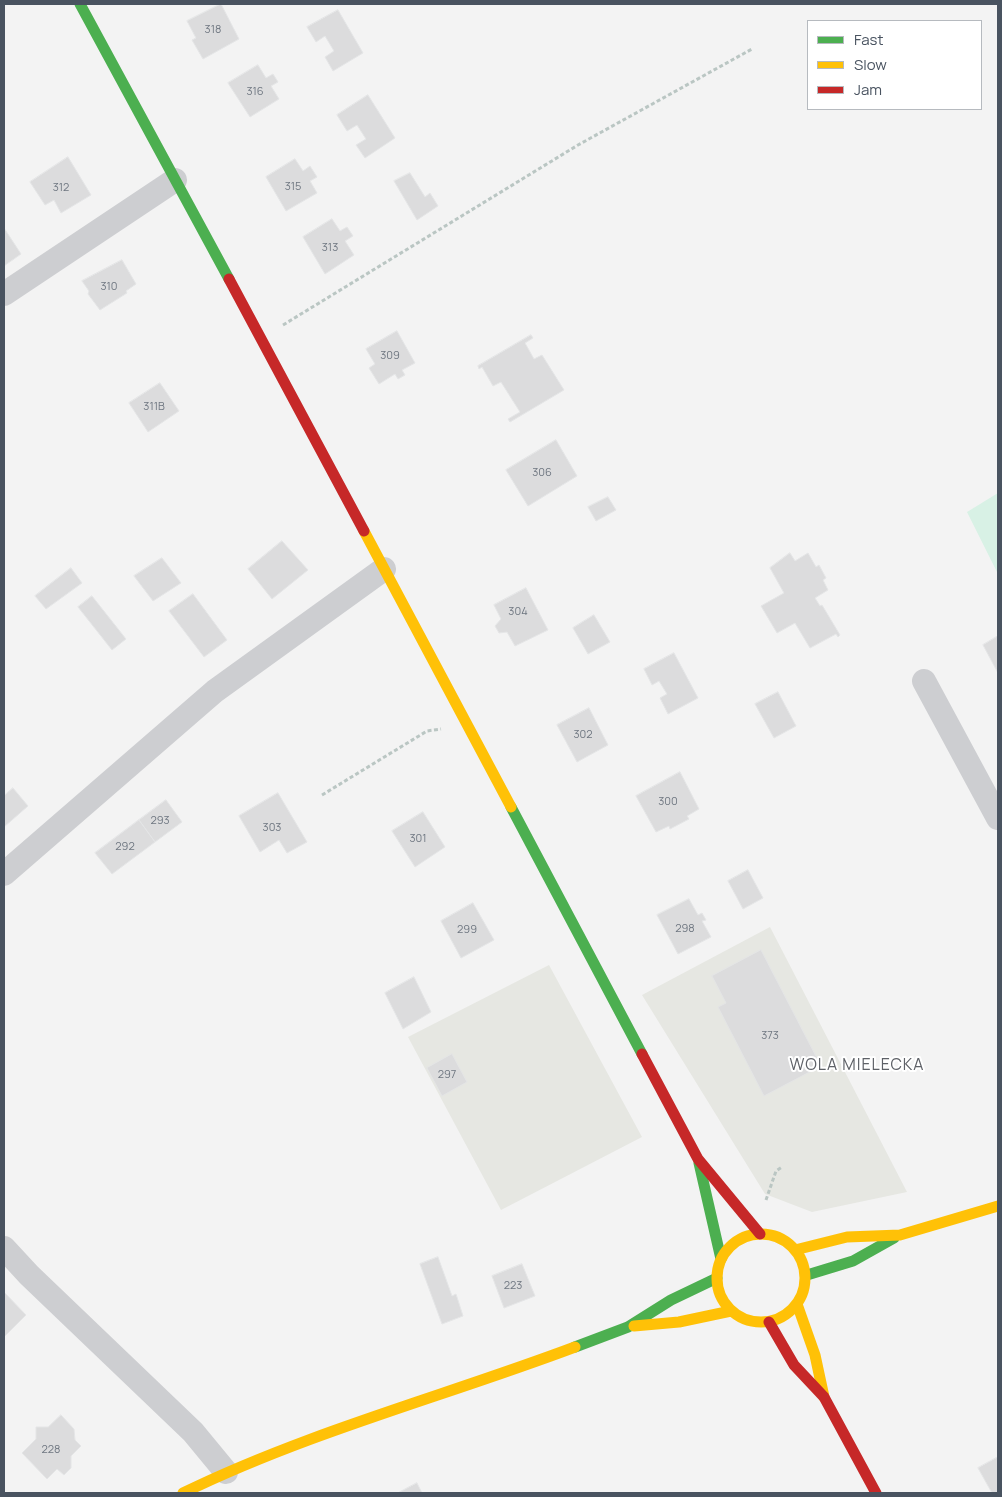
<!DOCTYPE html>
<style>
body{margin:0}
#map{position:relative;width:1002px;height:1497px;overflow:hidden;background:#f3f3f3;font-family:Manrope,sans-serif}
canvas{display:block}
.frame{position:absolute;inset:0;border:5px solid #495360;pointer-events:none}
.legend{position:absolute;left:807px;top:20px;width:175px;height:90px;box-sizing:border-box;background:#fff;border:1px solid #b6babf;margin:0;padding:6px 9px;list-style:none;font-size:15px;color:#495360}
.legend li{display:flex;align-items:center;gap:10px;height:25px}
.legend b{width:25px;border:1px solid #b6babf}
</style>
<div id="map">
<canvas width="1002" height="1497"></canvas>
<div class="frame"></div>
<ul class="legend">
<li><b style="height:6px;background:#4caf50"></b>Fast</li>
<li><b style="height:6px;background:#ffc107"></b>Slow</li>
<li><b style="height:6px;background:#c62828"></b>Jam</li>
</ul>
</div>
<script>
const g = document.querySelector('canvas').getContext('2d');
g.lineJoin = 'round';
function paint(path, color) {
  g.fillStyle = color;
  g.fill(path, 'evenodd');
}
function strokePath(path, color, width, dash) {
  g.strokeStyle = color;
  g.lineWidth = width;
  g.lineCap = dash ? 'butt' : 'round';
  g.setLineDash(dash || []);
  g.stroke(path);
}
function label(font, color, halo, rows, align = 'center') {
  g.font = font + ' Manrope,sans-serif';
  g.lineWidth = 4;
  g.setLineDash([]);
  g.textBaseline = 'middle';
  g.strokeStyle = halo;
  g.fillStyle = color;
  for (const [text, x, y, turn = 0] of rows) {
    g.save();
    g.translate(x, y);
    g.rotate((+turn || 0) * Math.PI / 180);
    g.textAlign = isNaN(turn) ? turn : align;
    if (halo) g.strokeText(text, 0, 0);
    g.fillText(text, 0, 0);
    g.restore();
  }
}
paint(new Path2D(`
 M770,927L907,1192L812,1212L765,1194L642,995Z
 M549,965L642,1137L501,1210L408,1037Z`), '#e6e7e2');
paint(new Path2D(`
 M998,493V574L967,512Z`), '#d8f1e5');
const building = new Path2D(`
 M221,4L239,39L203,59L192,40L196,38L187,21Z
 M338,10L363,53L333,71L325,57L334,51L325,36L316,42L307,27Z
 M258,65L266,78L273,74L278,82L271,86L279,99L250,117L228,83Z
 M368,95L395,138L365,158L356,145L366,139L357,125L347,131L337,115Z
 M68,157L91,195L61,213L54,200L45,205L30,182Z
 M295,159L303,171L310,166L317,177L310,181L317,193L286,211L266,177Z
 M410,173L425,197L430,193L438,206L417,220L394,181Z
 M332,219L340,231L347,227L353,236L345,241L354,255L325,274L303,237Z
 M4,228L21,254L4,266Z
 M122,260L136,284L126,291L127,293L100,310L88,294L89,291L82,281Z
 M397,331L415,363L402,370L405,375L398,379L395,374L379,384L369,368L375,364L366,349Z
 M531,335L533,338L525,343L534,359L542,355L564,390L510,422L508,419L520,412L501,382L493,386L482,367L479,369L478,366Z
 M160,383L179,411L148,432L129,403Z
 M556,440L577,476L528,506L506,470Z
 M608,497L616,510L596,521L588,507Z
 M282,541L308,570L272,599L248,569Z
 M790,553L795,561L808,553L816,567L819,565L826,578L823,580L828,590L815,598L820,606L822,605L840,635L838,637L836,634L810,648L795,623L777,633L761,606L784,593L770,568Z
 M162,558L181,583L153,601L134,576Z
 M71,568L82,583L46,609L35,596Z
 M526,588L548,630L515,646L507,632L499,633L495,626L501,619L494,605Z
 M193,594L227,640L204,657L169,611Z
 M92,596L126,639L112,650L78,607Z
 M594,615L610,642L588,654L573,628Z
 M998,636V673L983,645Z
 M674,653L698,698L668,714L660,698L667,694L659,681L652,685L644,669Z
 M778,692L796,726L774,738L755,704Z
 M589,708L608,745L577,762L557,725Z
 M680,772L699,809L687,816L689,819L670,829L669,826L656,832L636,796Z
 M13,788L28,806L4,827V796Z
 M278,793L307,842L287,853L279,840L260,852L239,816Z
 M166,800L182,822L155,842L139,820Z
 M423,812L445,847L415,867L392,831Z
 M139,820L155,842L112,874L95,853Z
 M748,870L763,898L743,909L728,881Z
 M689,899L698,915L702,913L706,920L702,921L711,937L678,954L657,915Z
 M473,903L494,940L461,958L441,921Z
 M761,950L821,1066L764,1096L718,1007L726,1003L712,976Z
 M414,977L431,1012L403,1029L385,993Z
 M452,1054L467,1082L442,1096L427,1068Z
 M438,1257L452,1296L456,1294L463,1316L442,1324L420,1264Z
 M522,1264L535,1296L504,1308L492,1276Z
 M4,1292L26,1315L4,1337Z
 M61,1415L74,1429L75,1440L81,1446L71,1456V1468L64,1475L57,1469L47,1479L22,1453L36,1439V1427H48Z
 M998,1457V1493H992L978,1468Z
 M417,1483L422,1493H398Z`);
paint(building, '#dcdcdd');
strokePath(building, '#e4e5e6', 1);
strokePath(new Path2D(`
 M283,325L578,145L752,49
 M322,795L427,731L441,729
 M766,1200L776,1171L782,1167`), '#bac6c3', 3, [4, 2.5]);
strokePath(new Path2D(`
 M4,294L175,180
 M924,681L998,818
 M4,874L215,691L384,569
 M4,1248L29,1275L193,1432L226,1472`), '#cdced1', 24);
strokePath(new Path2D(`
 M80,4L229,279
 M511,807L642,1054
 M699,1163L721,1259
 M807,1275L853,1261L894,1238
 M575,1347L628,1327L671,1300L717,1278`), '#4caf50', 11);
strokePath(new Path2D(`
 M364,531L511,807
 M717 1278a44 44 0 1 1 88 0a44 44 0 1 1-88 0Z
 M795,1250L847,1237L900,1235L998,1206
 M797,1304L815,1355L824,1397
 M634,1326L679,1322L731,1311
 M183,1493C308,1432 445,1396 575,1347`), '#ffc107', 11);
strokePath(new Path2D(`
 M229,279L364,531
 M642,1054L698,1159L760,1234
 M769,1322L794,1365L824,1397L876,1493`), '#c62828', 11);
label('11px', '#6e7680', null, [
 ["318",213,30],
 ["316",255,92],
 ["315",293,187],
 ["312",61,188],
 ["313",330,248],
 ["310",109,287],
 ["309",390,356],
 ["311B",154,407],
 ["306",542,473],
 ["304",518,612],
 ["302",583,735],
 ["300",668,802],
 ["293",160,821],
 ["303",272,828],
 ["301",418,839],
 ["292",125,847],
 ["298",685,929],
 ["299",467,930],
 ["373",770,1036],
 ["297",447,1075],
 ["223",513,1286],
 ["228",51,1450]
]);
g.letterSpacing = '1px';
label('16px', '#5e6167', '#fff', [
 ["WOLA MIELECKA",857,1066]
]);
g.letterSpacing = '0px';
</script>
